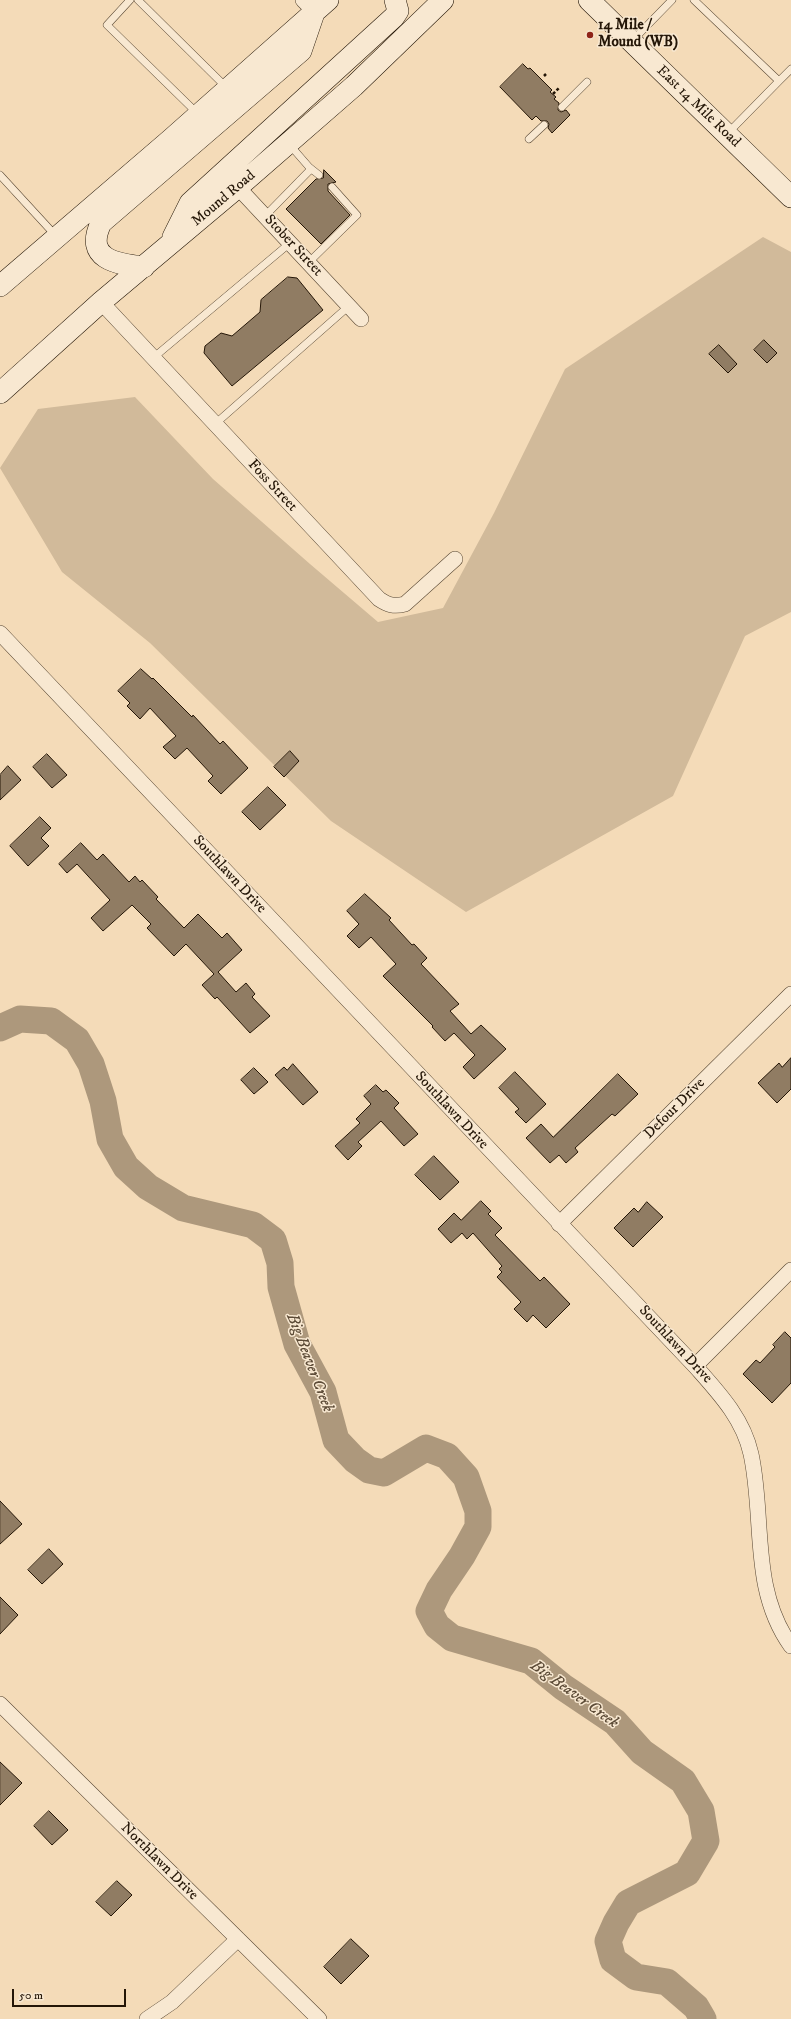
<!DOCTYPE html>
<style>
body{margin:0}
#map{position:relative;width:791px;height:2019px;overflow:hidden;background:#f4dbb8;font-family:"IM FELL DW Pica",serif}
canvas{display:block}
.scale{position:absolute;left:12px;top:1989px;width:114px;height:18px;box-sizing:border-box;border:2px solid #241607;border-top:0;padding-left:5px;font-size:12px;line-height:14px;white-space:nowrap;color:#241607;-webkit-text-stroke:3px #f8e8d1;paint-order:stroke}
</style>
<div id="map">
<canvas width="791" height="2019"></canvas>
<div class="scale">50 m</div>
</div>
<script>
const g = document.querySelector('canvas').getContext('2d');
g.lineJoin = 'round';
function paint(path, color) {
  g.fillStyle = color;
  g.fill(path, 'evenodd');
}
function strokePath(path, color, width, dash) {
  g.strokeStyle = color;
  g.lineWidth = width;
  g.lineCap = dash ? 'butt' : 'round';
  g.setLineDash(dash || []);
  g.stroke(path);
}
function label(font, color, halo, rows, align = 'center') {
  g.font = font + ' "IM FELL DW Pica",serif';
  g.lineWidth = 3;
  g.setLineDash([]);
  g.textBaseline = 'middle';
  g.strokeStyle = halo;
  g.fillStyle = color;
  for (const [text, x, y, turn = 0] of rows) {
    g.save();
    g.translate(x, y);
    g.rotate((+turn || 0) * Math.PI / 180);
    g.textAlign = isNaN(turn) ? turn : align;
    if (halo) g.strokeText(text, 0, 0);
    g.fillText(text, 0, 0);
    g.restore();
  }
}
paint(new Path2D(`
 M763,237L791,252V612L745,636L673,796L466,912L331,821L150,643L62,572L0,468L38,409L135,397L213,479L310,564L378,622L443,608L494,513L565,369Z`), '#d1ba9a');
strokePath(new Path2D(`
 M0,1028L20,1019L51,1021L77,1040L91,1064L103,1101L110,1139L126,1167L148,1187L183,1208L253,1225L273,1240L280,1263L281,1287L297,1344L323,1392L336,1440L355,1460L369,1470L384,1473L426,1448L447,1456L466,1477L478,1511V1527L462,1556L439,1590L429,1611L437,1626L452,1638L531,1661L563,1687L615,1722L642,1752L683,1781L701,1811L706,1841L687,1873L628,1903L616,1923L608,1941L613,1960L636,1977L667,1982L696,2007L703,2019`), '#ad987c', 27);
const building = new Path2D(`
 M523,64L528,69L530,68L552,90L550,92L556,97L554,99L559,103L558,110L561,112L566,110L570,115L552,133L548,128L549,124L547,121H541L536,116L532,120L500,87Z
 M324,170L336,182L328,184V191L350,215L321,244L286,209L316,179L323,178Z
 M288,277L297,278L323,310L232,386L204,353L205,346L221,333L232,336L260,312L261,300Z
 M764,340L777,353L767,363L754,350Z
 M719,345L737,364L728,373L709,354Z
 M141,669L152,679L153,678L192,717L193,715L220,744L223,741L248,768L221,794L208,781L213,776L187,748L175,759L163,747L176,736L150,708L140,719L127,706L130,703L118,691Z
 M290,751L299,761L284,777L274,767Z
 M47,754L67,775L52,788L33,767Z
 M8,766L21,780L0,800V775Z
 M268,787L286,805L260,830L242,812Z
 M40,817L51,828L41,838L49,846L28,866L10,846Z
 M81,843L97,860L103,854L129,882L135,876L140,882L142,880L158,897L156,899L184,928L198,914L222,938L227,933L242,950L218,972L236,992L246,983L255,994L252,997L270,1016L250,1033L217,997L215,999L202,985L214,974L186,944L174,956L147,928L151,924L132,905L103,931L91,918L110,900L77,864L67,873L59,864Z
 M365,894L391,918L389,920L412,945L414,944L427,958L421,964L459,1004L450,1011L471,1034L481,1025L506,1049L474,1079L463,1067L475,1055L454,1033L445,1041L432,1027L433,1026L383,976L396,964L371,937L359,948L347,936L359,924L347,911Z
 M791,1058V1089L777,1103L758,1083L779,1063L782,1067Z
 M293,1064L318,1092L303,1105L275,1075L284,1067L287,1070Z
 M254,1068L268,1082L254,1094L241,1080Z
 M515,1072L546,1104L526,1123L515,1112L519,1109L499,1088Z
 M618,1074L638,1094L615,1116L612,1114L575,1148L578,1152L566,1163L559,1155L550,1163L526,1138L541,1124L553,1137Z
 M376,1085L383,1092L386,1090L399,1103L394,1108L418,1134L404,1146L381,1121L358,1142L362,1146L348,1160L335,1146L360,1123L356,1119L371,1104L364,1096Z
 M434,1156L459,1182L440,1200L415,1175Z
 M481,1201L491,1211L488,1214L502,1228L495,1235L540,1281L544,1277L570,1304L546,1328L533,1315L527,1322L514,1309L521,1302L497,1277L502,1272L499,1269L502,1266L473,1233L467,1239L462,1233L451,1243L438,1229L454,1213L461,1220Z
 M647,1202L663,1217L633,1247L614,1228L634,1208L638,1212Z
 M785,1332L791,1338V1383L772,1403L743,1374L756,1360L760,1363L775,1347L773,1345Z
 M0,1501L22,1524L0,1544Z
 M49,1549L63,1564L42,1584L28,1570Z
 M0,1597L18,1615L0,1634Z
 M0,1762L22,1783L0,1805Z
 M49,1811L68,1830L52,1845L34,1826Z
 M117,1881L132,1895L111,1916L96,1902Z
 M351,1939L369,1956L341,1984L324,1967Z`);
paint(building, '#907c63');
strokePath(building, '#241607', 1);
const service = new Path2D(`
 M130,0L107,25L197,113
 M138,0L227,88
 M694,0L779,81L728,133
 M633,40L672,0
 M779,81L791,69
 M562,107L587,82
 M529,139L544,125
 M289,144L309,167L319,175
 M0,175L56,236
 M265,216L311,169
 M308,263L357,215L332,187
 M153,358L290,243
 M215,424L349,306`);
const minor = new Path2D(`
 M303,0L315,12
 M231,180L361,319
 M101,302L379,599C388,605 394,607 405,604L455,559
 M0,633L695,1366C718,1392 743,1418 751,1454C765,1519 750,1589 791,1646
 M559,1224L791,994
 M695,1366L791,1270
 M0,1704L319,2019
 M147,2019L172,2002L238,1939`);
const secondary = new Path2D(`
 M589,0L791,197
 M173,237L190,203L394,17L398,11L395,0
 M144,267C116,264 84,259 101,223L301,51L314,13
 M0,286L170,140L328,0
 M0,393L101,302L238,187L354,86L443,0`);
strokePath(service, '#584733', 8);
strokePath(minor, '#584733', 16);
strokePath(secondary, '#241607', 22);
strokePath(new Path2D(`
 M544,76L546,74
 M553,94L560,87`), '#241607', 2.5, [3, 2]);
strokePath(service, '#f8e8d1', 7);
strokePath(minor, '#f8e8d1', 15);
strokePath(secondary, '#f8e8d1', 21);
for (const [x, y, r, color] of [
 [590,35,4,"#8f2418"]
]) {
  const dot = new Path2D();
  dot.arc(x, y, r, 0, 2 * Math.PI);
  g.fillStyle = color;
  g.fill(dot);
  strokePath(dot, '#f8e8d1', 1.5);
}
label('bold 15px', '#241607', '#f8e8d1', [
 ["14 Mile /",598,26],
 ["Mound (WB)",598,43]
], 'left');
label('15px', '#241607', '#f8e8d1', [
 ["East 14 Mile Road",698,107,44],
 ["Mound Road",224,199,-40],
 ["Stober Street",293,246,47],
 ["Foss Street",272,486,47],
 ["Southlawn Drive",229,875,47],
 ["Defour Drive",675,1109,-45],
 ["Southlawn Drive",451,1111,47],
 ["Southlawn Drive",675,1345,47],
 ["Northlawn Drive",159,1862,45]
]);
label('italic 16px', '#5b4a36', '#f8e8d1', [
 ["Big Beaver Creek",309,1363,69],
 ["Big Beaver Creek",574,1695,36]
]);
</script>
